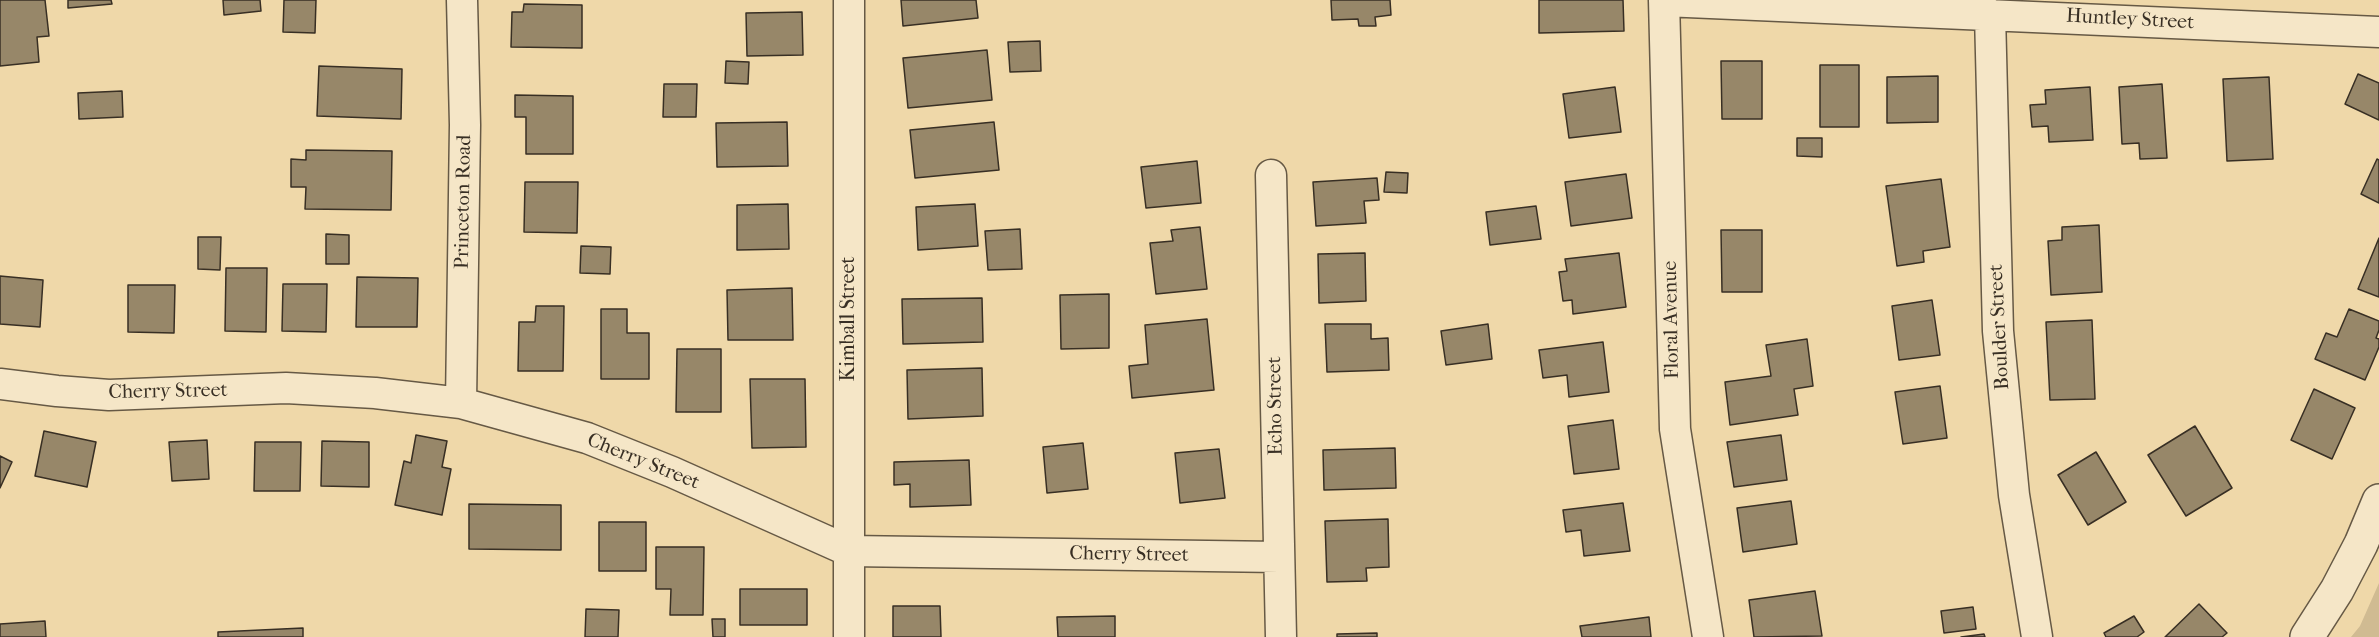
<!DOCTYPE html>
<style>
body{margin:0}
canvas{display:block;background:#efd8a9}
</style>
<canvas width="2379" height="637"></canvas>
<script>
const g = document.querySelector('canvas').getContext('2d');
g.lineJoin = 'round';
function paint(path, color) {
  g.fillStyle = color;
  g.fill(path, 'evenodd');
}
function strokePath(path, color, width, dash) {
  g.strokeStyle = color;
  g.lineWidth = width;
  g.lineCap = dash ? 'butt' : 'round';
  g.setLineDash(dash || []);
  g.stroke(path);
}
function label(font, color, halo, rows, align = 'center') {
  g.font = font + ' "IM FELL French Canon",serif';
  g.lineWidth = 4.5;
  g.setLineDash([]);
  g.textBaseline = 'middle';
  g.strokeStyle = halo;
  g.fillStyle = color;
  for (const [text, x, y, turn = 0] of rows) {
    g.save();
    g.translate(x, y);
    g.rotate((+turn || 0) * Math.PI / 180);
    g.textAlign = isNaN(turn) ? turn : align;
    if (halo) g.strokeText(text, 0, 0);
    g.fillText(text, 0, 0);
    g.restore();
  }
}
paint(new Path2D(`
 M2379,583V637H2351L2360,626Z`), '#d0bb92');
const building = new Path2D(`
 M0,0H45L49,36L37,37L39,62L0,66Z
 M68,0H111L112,4L68,8Z
 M223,0H260L261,11L224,15Z
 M284,0H316L315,33L283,32Z
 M901,0H976L978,18L903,26Z
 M1331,0H1390L1391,15L1375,17L1376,26H1359L1358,19L1332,20Z
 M1539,0H1623L1624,31L1539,33Z
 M524,4L582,5V48L511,47L512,12H523Z
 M802,12L803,55L747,56L746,13Z
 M1040,41L1041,71L1010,72L1008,42Z
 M987,50L992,100L908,108L903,58Z
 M726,61L749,62L748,84L725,83Z
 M1721,61H1762V119H1722Z
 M1820,65H1859V127H1820Z
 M319,66L402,69L401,119L317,116Z
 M2358,74L2379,83V120L2345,104Z
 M1938,76V122L1887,123V77Z
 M2269,77L2273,159L2227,161L2223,79Z
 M664,84H697L696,117H663Z
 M2162,84L2167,158L2140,159L2139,143L2122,144L2119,87Z
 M1615,87L1621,132L1569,138L1563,94Z
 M2090,87L2093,140L2049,142L2048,126L2032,127L2030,105L2046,104L2045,90Z
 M122,91L123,117L79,119L78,93Z
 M515,95L573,96V154H526V117H515Z
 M787,122L788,166L717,167L716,123Z
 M994,122L999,170L915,178L910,130Z
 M1797,138H1822V157L1797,156Z
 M306,150L392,151L391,210L305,209L306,187H291V159L306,160Z
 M2377,159L2379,160V203L2361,194Z
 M1197,161L1201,203L1146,208L1141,167Z
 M1386,172L1408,173L1407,193L1384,192Z
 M1626,174L1632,218L1571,226L1565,182Z
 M1377,178L1379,200L1364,201L1366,223L1316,226L1313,182Z
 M1941,179L1950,247L1923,251L1924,262L1897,266L1886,186Z
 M525,182H578L577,233L524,232Z
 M788,204L789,249L737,250V205Z
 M975,204L978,246L918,250L916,207Z
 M1536,206L1541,239L1490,245L1486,212Z
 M2099,225L2102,292L2051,295L2048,241L2062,240V227Z
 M1200,227L1207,289L1156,294L1150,243L1173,241L1171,230Z
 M1020,229L1022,269L988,270L985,231Z
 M1721,230H1762V292H1722Z
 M326,234L349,235V264H326Z
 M198,237H221L220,270L198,269Z
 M2379,238V297L2358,289Z
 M581,246L611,247L610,274L580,273Z
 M1365,253L1366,301L1319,303L1318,254Z
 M1619,253L1626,307L1573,314L1572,300L1563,301L1559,272L1567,271L1565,259Z
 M226,268H267L266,332L225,331Z
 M0,276L43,280L40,327L0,324Z
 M357,277L418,278L417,327H356Z
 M283,284H327L326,332L282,331Z
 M128,285H175L174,333L128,332Z
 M792,288L793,340H728L727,290Z
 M1109,294V348L1061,349L1060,295Z
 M982,298L983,342L903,344L902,299Z
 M1932,300L1940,355L1899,360L1892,306Z
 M536,306H564L563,371H518L519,322H535Z
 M601,309H627V333H649V379H601Z
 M2349,309L2379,321V330L2376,338L2379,339V347L2365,380L2315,359L2326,333L2337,337Z
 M1207,319L1214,390L1132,398L1129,366L1148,364L1145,325Z
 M2092,320L2095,399L2050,400L2046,322Z
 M1325,324H1371V339L1388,338L1389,370L1327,372Z
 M1488,324L1492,359L1446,365L1441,331Z
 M1807,339L1813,386L1794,389L1798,415L1730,425L1725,382L1771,376L1766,345Z
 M1603,342L1609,392L1569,397L1567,375L1543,378L1539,350Z
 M677,349H721V412H676Z
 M982,368L983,416L908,419L907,370Z
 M750,379H805L806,447L752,448Z
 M1940,386L1947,438L1903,444L1895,392Z
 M2314,389L2355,408L2332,459L2291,440Z
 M1613,420L1619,469L1574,474L1568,426Z
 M2195,426L2232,488L2186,516L2148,455Z
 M44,431L96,442L87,487L35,476Z
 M416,435L447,441L442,467L451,469L442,515L395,505L404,461L411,463Z
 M1781,435L1787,480L1734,487L1727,442Z
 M207,440L209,479L172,481L169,442Z
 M322,441L369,442V487L321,486Z
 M255,442H301L300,491H254Z
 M1083,443L1088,489L1047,493L1043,447Z
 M1395,448L1396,488L1324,490L1323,450Z
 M1219,449L1225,498L1180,503L1175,453Z
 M2096,452L2126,502L2088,525L2058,475Z
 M0,456L12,462L0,488Z
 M969,460L971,505L910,507V484L894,485V462Z
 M1791,501L1797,544L1743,552L1737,508Z
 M1623,503L1630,551L1584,556L1581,530L1566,532L1563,510Z
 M469,504L561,505V550L469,549Z
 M1388,519L1389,567L1366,568L1367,581L1327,582L1325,521Z
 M599,522H646V571H599Z
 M656,547H704L703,615H670L671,589H656Z
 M740,589H807V625H740Z
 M1815,591L1822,636L1754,637L1749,600Z
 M2199,604L2227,633L2222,637H2165Z
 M893,606H940L941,637H893Z
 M1973,607L1976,629L1944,633L1941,611Z
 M586,609L619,610L618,637H585Z
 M1115,616V637H1058L1057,617Z
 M2134,616L2144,632L2137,637H2106L2104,633Z
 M1649,617L1651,637H1582L1580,626Z
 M712,619H725V637H713Z
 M45,621L46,637H0V624Z
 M303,628V637H218V632Z
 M1377,633V637H1337V634Z
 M1984,634L1985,637H1961Z`);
paint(building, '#978769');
strokePath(building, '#382f24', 1.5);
const minor = new Path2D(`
 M849,0V637
 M1664,0L1675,429L1708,637
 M1664,1L2379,32
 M1990,14L1998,331L2014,495L2037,637
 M1271,175L1281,637
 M0,384L57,391L109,395L286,388L375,393L461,403L587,438L672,472L849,551L1279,557
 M461,403L465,125L462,0`);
const tertiary = new Path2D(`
 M2307,637L2337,590L2361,544L2379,501`);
strokePath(minor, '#665945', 33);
strokePath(tertiary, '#665945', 36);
strokePath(minor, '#f5e6c7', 30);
strokePath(tertiary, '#f5e6c7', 33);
label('20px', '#382f24', '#f5e6c7', [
 ["Huntley Street",2130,20,3],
 ["Princeton Road",464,202,-89],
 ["Kimball Street",849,319,-90],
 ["Floral Avenue",1672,320,-91],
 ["Boulder Street",2000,327,-93],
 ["Cherry Street",168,392,-1],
 ["Echo Street",1276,406,-91],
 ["Cherry Street",643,462,22],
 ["Cherry Street",1129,555,1]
]);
</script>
